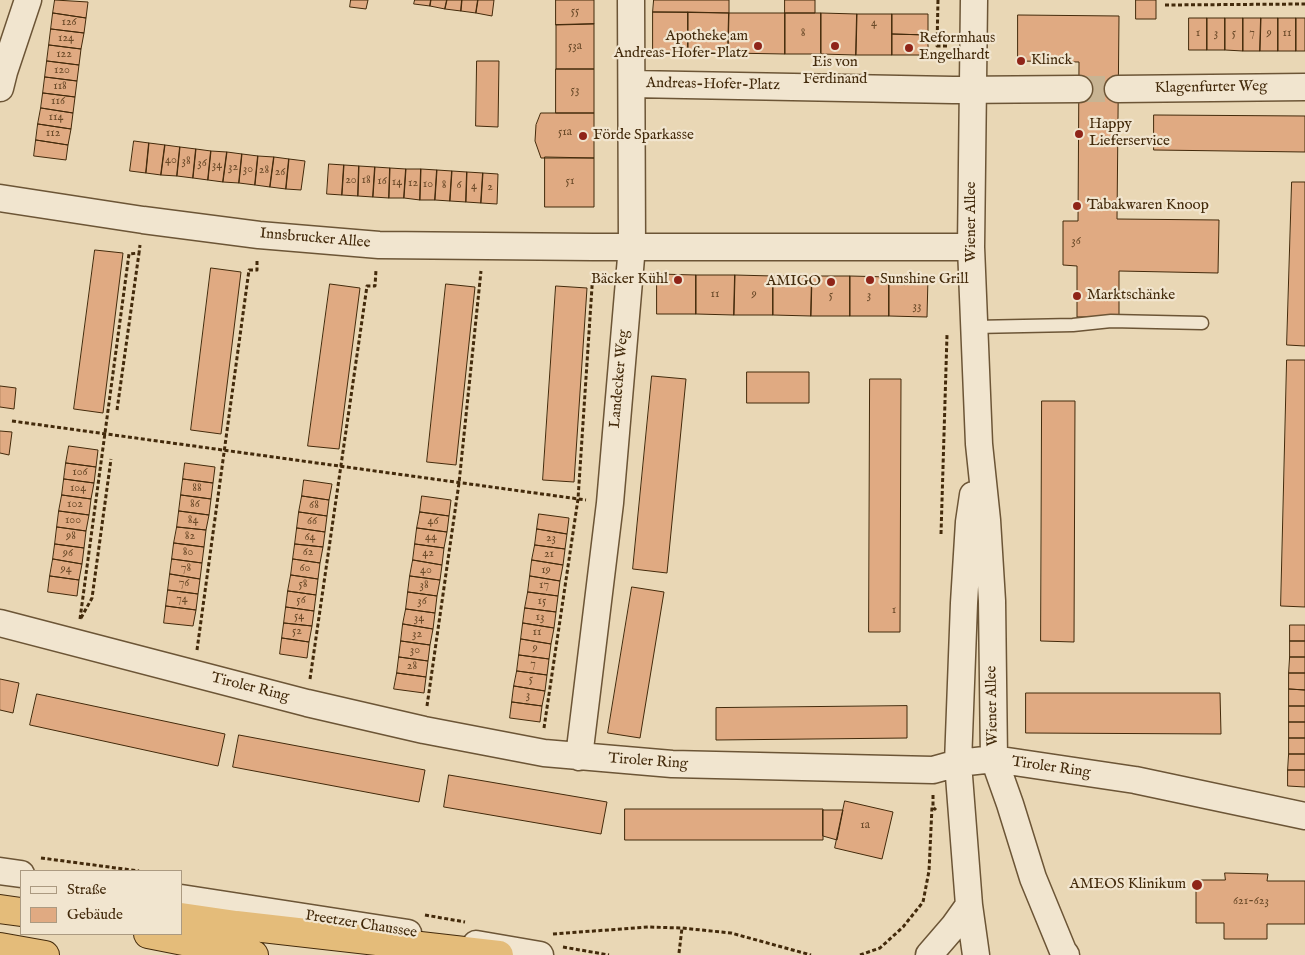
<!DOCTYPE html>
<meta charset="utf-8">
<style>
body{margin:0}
#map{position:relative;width:1305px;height:955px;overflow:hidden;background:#e9d7b5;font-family:"IM FELL English",serif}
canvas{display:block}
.legend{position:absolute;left:20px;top:870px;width:162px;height:65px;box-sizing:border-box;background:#f1e5cf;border:1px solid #ab9a81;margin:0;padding:6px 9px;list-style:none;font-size:15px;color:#432a0b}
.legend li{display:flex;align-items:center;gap:10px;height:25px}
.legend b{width:25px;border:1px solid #ab9a81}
</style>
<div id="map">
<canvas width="1305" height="955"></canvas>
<ul class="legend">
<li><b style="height:6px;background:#f1e5cf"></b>Straße</li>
<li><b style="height:14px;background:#e0aa82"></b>Gebäude</li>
</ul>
</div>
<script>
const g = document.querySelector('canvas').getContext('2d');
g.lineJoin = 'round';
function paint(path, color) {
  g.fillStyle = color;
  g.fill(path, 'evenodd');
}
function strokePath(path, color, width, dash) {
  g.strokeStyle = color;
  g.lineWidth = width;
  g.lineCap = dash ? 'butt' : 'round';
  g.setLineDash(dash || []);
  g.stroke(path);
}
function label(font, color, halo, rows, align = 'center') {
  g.font = font + ' "IM FELL English",serif';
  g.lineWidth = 4.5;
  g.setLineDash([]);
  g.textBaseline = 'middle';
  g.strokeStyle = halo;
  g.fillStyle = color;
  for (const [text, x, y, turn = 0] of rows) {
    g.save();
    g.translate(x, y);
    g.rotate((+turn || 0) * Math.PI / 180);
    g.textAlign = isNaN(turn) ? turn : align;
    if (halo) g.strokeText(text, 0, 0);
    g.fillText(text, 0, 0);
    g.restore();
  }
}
const building = new Path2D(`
 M55,0L88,2L86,18L53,13Z
 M351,0H368L366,9L350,7Z
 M415,0H431L430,6L414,4Z
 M431,0H447L445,9L430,6Z
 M447,0H462L461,11L445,9Z
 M462,0H478L476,13L461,11Z
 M478,0H494L492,16L476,13Z
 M556,0H594V24L556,25Z
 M654,0H729V13L653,12Z
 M785,0H815V13H785Z
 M1136,0H1156V19H1136Z
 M653,12H688V53H653Z
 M688,12L729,13L728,53H688Z
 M53,13L86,18L84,33L51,29Z
 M729,13H785V54L728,53Z
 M785,13H821V54H785Z
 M821,13L857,14L856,55L821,54Z
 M857,14H892V55H856Z
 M892,14H928V35L892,34Z
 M1018,15L1119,16L1117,219L1219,220L1218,273L1119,271V317H1077V266L1063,265V221H1078L1079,62L1018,61Z
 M1189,18H1207V50H1189Z
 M1207,18H1225V50H1207Z
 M1225,18H1243V51L1225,50Z
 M1243,18H1261L1260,51H1243Z
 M1261,18H1278V51H1260Z
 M1278,18H1296V51H1278Z
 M1296,18H1305V51H1296Z
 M594,24V69H556V25Z
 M51,29L84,33L81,49L49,45Z
 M892,34L928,35V55H892Z
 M49,45L81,49L79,65L47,61Z
 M47,61L79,65L77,81L45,77Z
 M477,61H499L498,127L476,126Z
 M556,69H594V113H556Z
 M45,77L77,81L75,97L43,93Z
 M43,93L75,97L73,113L41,108Z
 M41,108L73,113L71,129L38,124Z
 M541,113H594V158H541L535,141L536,125Z
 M1154,115L1305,116V152L1154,150Z
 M38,124L71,129L68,145L36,140Z
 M36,140L68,145L66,160L34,156Z
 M134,141L149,143L146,173L130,171Z
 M149,143L165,145L161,175L146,173Z
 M165,145L180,147L177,176L161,175Z
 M180,147L196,149L193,178L177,176Z
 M196,149L211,151L208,180L193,178Z
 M211,151L227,152L223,182L208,180Z
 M227,152L242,154L239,183L223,182Z
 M242,154L258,156L255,185L239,183Z
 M258,156L274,157L270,187L255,185Z
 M274,157L289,159L286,189L270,187Z
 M545,157L594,158V207H545Z
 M289,159L305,161L301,190L286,189Z
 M329,164L344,165L342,195L327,194Z
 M344,165L359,166L358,196L342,195Z
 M359,166L375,167L373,197L358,196Z
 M375,167L390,168L389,198L373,197Z
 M390,168L406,169L404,198H389Z
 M406,169H421L420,200L404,198Z
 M421,169L437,170L435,200H420Z
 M437,170L452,171L450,201L435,200Z
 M452,171L467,172L466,202L450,201Z
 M467,172L483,173L481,203L466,202Z
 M483,173L498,174L497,204L481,203Z
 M1292,182H1305V346L1287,345Z
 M95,250L123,253L103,413L74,409Z
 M211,268L241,272L221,434L191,430Z
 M657,274L696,275V314H657Z
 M696,275H735L734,315L696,314Z
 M735,275L773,276V315H734Z
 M773,276H812L811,316L773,315Z
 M812,276H850V316H811Z
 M850,276L889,277V316H850Z
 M889,277H928L927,317L889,316Z
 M330,284L360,288L339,449L308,446Z
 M446,284L475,287L456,465L427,462Z
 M556,286L587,288L574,482L543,480Z
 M1287,360H1305V607L1281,606Z
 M747,372H809V403H747Z
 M652,376L686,379L667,573L633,569Z
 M870,379H901L900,632H869Z
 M0,386L16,388L14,409L0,407Z
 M1042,401H1075L1074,642L1041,641Z
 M0,431L12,432L9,455L0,453Z
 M69,446L98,450L96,467L66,463Z
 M66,463L96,467L94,483L64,479Z
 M185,463L215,467L213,483L183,479Z
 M64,479L94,483L91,499L62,495Z
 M183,479L213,483L211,499L181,495Z
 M304,480L332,484L329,500L302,496Z
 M62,495L91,499L89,515L59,511Z
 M181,495L211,499L209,515L179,511Z
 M302,496L329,500L327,516L299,512Z
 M422,496L451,500L449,516L420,512Z
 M59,511L89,515L86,531L57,527Z
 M179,511L209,515L206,530L177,527Z
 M299,512L327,516L325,532L297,528Z
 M420,512L449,516L447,532L417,528Z
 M539,514L569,518L567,534L537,529Z
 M57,527L86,531L84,548L55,544Z
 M177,527L206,530L204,547L174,543Z
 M297,528L325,532L323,547L295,544Z
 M417,528L447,532L444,548L415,544Z
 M537,529L567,534L565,549L535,545Z
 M174,543L204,547L202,563L172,559Z
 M55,544L84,548L82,564L53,559Z
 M295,544L323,547L320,563L293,559Z
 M415,544L444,548L442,565L413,560Z
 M535,545L565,549L563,565L532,560Z
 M53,559L82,564L79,580L50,576Z
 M172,559L202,563L200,579L170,574Z
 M293,559L320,563L318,579L291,575Z
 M413,560L442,565L440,580L410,576Z
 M532,560L563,565L560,581L530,576Z
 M170,574L200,579L198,594L168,590Z
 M291,575L318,579L316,595L288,591Z
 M50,576L79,580L77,596L48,592Z
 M410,576L440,580L437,596L408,592Z
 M530,576L560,581L558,596L528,592Z
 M632,587L664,592L640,738L608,733Z
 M168,590L198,594L196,610L166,606Z
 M288,591L316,595L314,611L286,607Z
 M408,592L437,596L435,613L406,609Z
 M528,592L558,596L556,612L525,608Z
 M166,606L196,610L193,626L164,623Z
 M286,607L314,611L312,626L284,623Z
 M525,608L556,612L554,628L523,623Z
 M406,609L435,613L433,629L403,624Z
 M284,623L312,626L309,642L282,638Z
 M523,623L554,628L551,644L521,639Z
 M403,624L433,629L430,645L401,641Z
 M1290,625H1305V641H1290Z
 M282,638L309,642L307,658L280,654Z
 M521,639L551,644L549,659L519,655Z
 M401,641L430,645L428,661L399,657Z
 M1290,641H1305V657H1290Z
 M519,655L549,659L547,675L517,671Z
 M399,657L428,661L426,677L397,673Z
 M1290,657H1305V673H1289Z
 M517,671L547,675L545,691L514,686Z
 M397,673L426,677L424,693L394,689Z
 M1289,673H1305V690L1289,689Z
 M0,679L19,683L13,713L0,710Z
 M514,686L545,691L542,706L512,702Z
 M1289,689L1305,690V706H1289Z
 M1026,693H1220L1221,734L1026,733Z
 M37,694L225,734L218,766L30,725Z
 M512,702L542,706L540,722L510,718Z
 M907,706V738L716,740V708Z
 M1289,706H1305V722H1289Z
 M1289,722H1305V738H1289Z
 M239,735L425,770L419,802L233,767Z
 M1289,738H1305V754H1289Z
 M1289,754H1305V770H1288Z
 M1288,770H1305V787L1288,786Z
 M449,775L607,802L601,834L444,807Z
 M845,801L893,812L882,859L835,848Z
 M625,809H823V840H625Z
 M823,810H843L837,840L823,836Z
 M1225,873L1268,874L1267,881H1305V924H1267V939H1224V923H1196V880H1225Z`);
paint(building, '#e0aa82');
strokePath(building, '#432a0b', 1);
strokePath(new Path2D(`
 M1079,89H1118`), '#c8b493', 26, [26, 13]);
const lane = new Path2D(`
 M974,327L1073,325L1111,321L1202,323`);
const street = new Path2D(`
 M974,0L971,247L979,444L987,520L992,601L994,759L1010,804L1033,878L1063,951L1066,955
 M632,84L953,90L1079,89
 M0,88L4,72L28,0
 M1118,89L1305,87
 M0,198L143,220L259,235L379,245L593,247H971
 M973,495L969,522L964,603L958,763L969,905L976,955
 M0,623L307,703L424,730L544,753L672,764L933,770L958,763L994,759L1135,780L1305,816
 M579,757L610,503L632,246L631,0
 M0,871L21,874
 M181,898L408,933
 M476,944L540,955
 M929,955L954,926L969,905`);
const highway = new Path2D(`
 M0,909L21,912
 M181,917L236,925L499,955
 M148,934L254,955
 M0,947L45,955`);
strokePath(lane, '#6c5536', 15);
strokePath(street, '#6c5536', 29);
strokePath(highway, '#432a0b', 30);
strokePath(new Path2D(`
 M938,0L937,46H948
 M1165,5L1305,4
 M117,410L139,253
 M12,421L586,500
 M941,534L947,335
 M81,618L92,598L111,459
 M80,619L129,254L139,253L140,245
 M197,650L249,270H257V260
 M310,679L367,286H375L376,270
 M427,706L459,483L481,271
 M544,728L578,499L593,272
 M933,795V807L936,810
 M41,858L139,871
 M425,915L465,922
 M553,934L648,927L682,928L731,933L811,955
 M563,947L609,955
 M679,953L682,928
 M860,955L880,948L903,927L923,902L929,871L932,807`), '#432a0b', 3, [4, 2.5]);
strokePath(lane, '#f1e5cf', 12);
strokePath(street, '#f1e5cf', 26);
strokePath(highway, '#e4bc7a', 28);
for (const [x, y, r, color] of [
 [758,46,5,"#8f2418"],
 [835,46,5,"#8f2418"],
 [909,48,5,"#8f2418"],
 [1021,61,5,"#8f2418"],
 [1079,134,5,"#8f2418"],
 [583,136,5,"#8f2418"],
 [1077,206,5,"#8f2418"],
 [678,280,5,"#8f2418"],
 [870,280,5,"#8f2418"],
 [831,282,5,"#8f2418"],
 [1077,296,5,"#8f2418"],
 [1197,885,6,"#8f2418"]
]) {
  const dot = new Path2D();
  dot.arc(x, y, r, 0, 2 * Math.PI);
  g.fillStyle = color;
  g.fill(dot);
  strokePath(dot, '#f1e5cf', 2);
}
label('12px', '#6a4a29', null, [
 ["55",575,12],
 ["126",69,23],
 ["4",874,24],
 ["8",803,34],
 ["1",1198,34],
 ["3",1216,34],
 ["5",1234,34],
 ["7",1252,34],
 ["9",1269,34],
 ["11",1287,34],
 ["124",66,39],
 ["53a",575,47],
 ["122",64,55],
 ["120",62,71],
 ["118",60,87],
 ["53",575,91],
 ["116",58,102],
 ["114",56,118],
 ["51a",565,133],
 ["112",53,134],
 ["40",171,161],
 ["38",186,162],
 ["36",202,164],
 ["34",217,166],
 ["32",233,168],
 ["30",248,170],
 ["28",264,171],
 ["26",280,173],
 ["20",351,181],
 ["18",366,181],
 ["16",382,182],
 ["51",570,182],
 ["14",397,183],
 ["12",413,184],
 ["10",428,185],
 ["8",444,186],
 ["6",459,186],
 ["4",474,187],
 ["2",490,188],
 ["36",1076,242],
 ["11",715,295],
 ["9",754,295],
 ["5",831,296],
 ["3",869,296],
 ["33",917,307],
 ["106",80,473],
 ["104",78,489],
 ["88",197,489],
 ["102",75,505],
 ["86",195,505],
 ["68",314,506],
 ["100",73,521],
 ["84",193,521],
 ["66",312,522],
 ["46",433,522],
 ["98",71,537],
 ["82",190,537],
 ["64",310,538],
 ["44",431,538],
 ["23",551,539],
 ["80",188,553],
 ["62",308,553],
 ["96",68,554],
 ["42",428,554],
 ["21",549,555],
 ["78",186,569],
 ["60",305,569],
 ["94",66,570],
 ["40",426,571],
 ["19",546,571],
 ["76",184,584],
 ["58",303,585],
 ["38",424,586],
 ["17",544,586],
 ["74",182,600],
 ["56",301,601],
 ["36",422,602],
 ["15",542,602],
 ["1",894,611],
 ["54",299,617],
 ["13",540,618],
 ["34",419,619],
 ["52",297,632],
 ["11",537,633],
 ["32",417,635],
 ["9",535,649],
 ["30",415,651],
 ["7",533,665],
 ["28",412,667],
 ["5",531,680],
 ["3",528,696],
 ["1a",865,826],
 ["621-623",1251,902]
]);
label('15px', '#432a0b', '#f1e5cf', [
 ["Apotheke am",748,37,"right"],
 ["Andreas-Hofer-Platz",748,54,"right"],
 ["Reformhaus",919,39],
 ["Engelhardt",919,56],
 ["Klinck",1031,61],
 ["Eis von",835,63,"center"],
 ["Ferdinand",835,80,"center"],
 ["Happy",1089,125],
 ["Lieferservice",1089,142],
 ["Förde Sparkasse",593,136],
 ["Tabakwaren Knoop",1087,206],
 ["Bäcker Kühl",668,280,"right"],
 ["Sunshine Grill",880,280],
 ["AMIGO",821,282,"right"],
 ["Marktschänke",1087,296],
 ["AMEOS Klinikum",1186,885,"right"]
], 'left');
label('15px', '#432a0b', '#f1e5cf', [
 ["Andreas-Hofer-Platz",713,85,1],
 ["Klagenfurter Weg",1211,88,-1],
 ["Wiener Allee",972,222,-90],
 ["Innsbrucker Allee",315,239,5],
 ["Landecker Weg",620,379,-85],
 ["Tiroler Ring",250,688,14],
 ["Wiener Allee",993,706,-91],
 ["Tiroler Ring",648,762,4],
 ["Tiroler Ring",1051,768,8],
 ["Preetzer Chaussee",361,925,9]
]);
</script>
